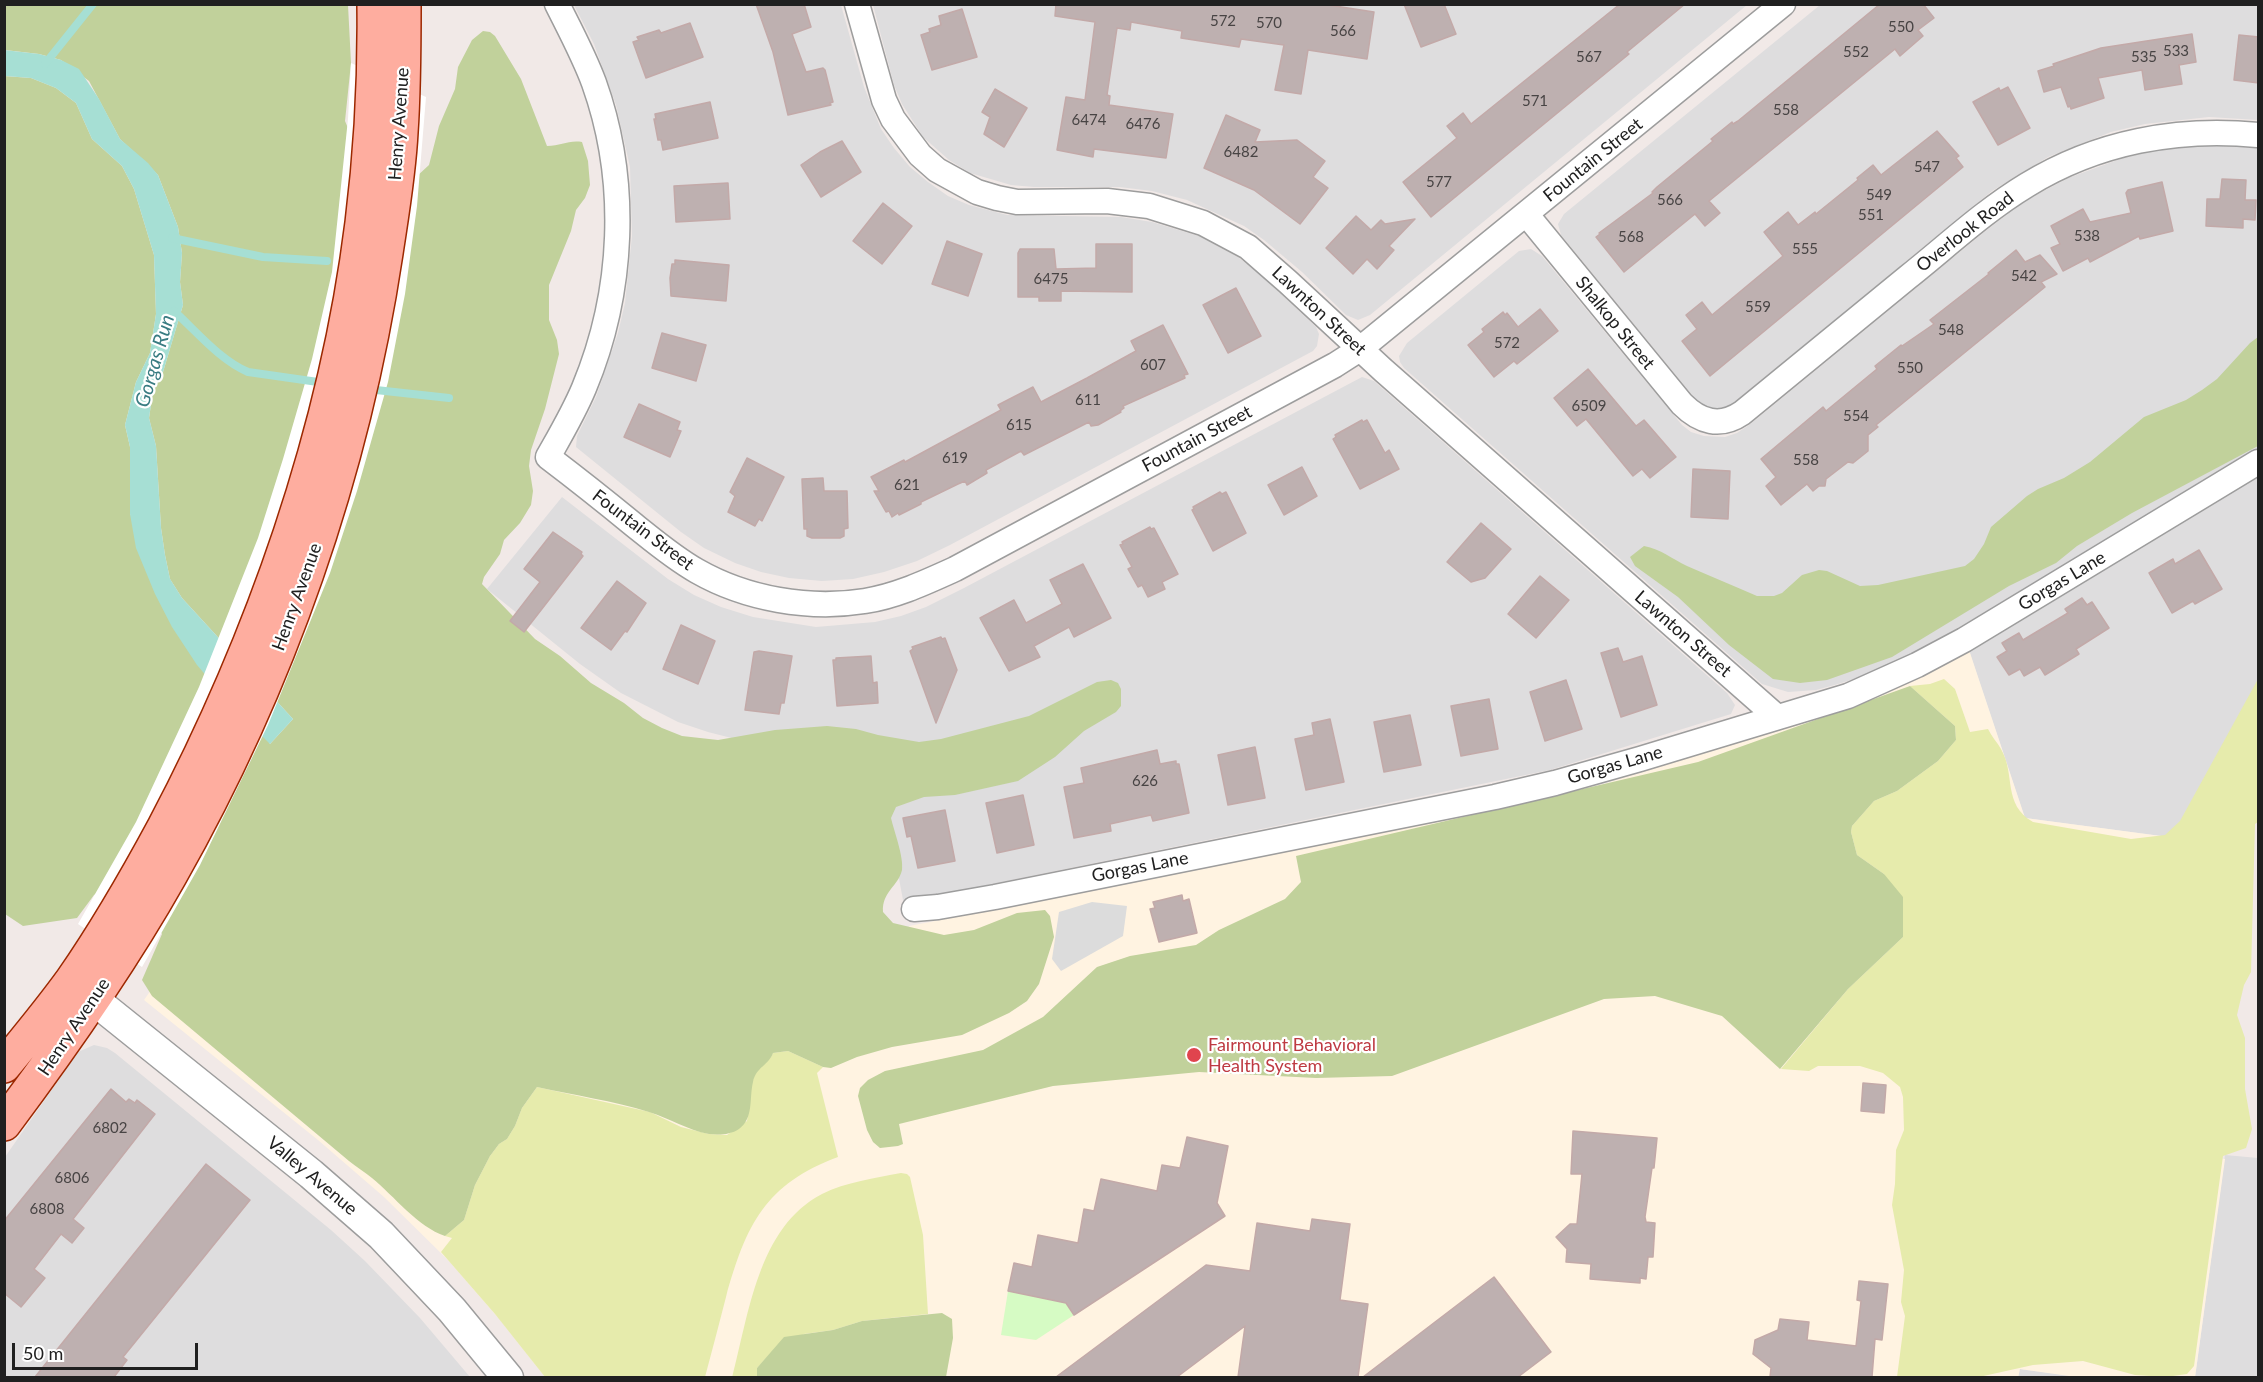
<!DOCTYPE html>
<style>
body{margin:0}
#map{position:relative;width:2263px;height:1382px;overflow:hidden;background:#f1e9e7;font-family:Lato,sans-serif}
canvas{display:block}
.frame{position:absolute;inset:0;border:6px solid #202020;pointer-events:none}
.scale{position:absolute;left:12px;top:1343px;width:186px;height:27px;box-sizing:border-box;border:3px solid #202020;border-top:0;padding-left:8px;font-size:18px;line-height:21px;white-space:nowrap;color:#202020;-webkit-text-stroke:4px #fff;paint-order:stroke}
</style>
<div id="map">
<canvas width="2263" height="1382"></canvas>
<div class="frame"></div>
<div class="scale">50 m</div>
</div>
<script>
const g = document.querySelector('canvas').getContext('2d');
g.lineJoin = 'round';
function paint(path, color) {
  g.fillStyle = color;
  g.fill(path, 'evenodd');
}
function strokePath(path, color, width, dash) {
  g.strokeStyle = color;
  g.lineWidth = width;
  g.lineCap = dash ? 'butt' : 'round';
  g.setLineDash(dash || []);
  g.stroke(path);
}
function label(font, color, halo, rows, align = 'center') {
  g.font = font + ' Lato,sans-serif';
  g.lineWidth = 4.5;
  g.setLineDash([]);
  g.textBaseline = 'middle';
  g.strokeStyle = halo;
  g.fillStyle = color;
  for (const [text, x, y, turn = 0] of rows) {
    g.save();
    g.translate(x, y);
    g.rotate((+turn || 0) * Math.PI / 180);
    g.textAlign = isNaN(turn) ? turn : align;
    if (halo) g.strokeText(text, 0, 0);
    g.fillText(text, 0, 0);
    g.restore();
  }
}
paint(new Path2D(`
 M574,5H841L864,87L881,129L894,148L910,167L928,182L948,196L969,205L1007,215L1121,217L1152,222L1199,236L1238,257L1262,276L1316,327L1319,334L1317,346L1313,351L950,545L917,561L884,572L853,579L822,581L789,578L761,572L735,563L704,548L681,532L576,447L577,436L596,397L618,333L625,303L632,236L630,167L616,105L594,44Z
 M873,5H1747L1370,315L1358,320L1346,315L1302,272L1264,240L1244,226L1187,200L1152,191L1119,187H1034L1011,185L970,173L949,160L923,137L902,104L894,85Z
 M1820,5H2258V120L2209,117L2145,124L2111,132L2048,157L1992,191L1731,405L1717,410L1710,409L1697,401L1561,235L1558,224L1564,214Z
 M2204,145L2258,148V448L2129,529L1915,653L1885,669L1838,684L1816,690L1788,692L1762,684L1404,368L1400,362L1399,356L1407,343L1519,251L1531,249L1542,256L1682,425L1691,432L1704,436L1725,437L1737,433L1749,425L1983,233L2023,202L2068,178L2123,158L2153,151Z
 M1362,377L1374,381L1727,693L1735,705L1731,714L1550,770L958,891L903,900L875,750L751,743L708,732L678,722L621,693L580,664L487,589L562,497L668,579L694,595L721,607L753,617L816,627L875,622L901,616L926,607L964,588Z
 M2258,473V816L2191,840L2025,818L1969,650Z
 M94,1045L107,1048L115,1053L331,1230L365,1261L420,1318L470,1377L5,1378V1157L78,1052Z
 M2225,1155L2258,1158V1377L2195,1378Z
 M2019,1369L2083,1377L2018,1378Z`), '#deddde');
paint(new Path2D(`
 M1969,650L2025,818L2191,840L2170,1152L2225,1159L2195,1377L2083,1378L2020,1369L2018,1378L545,1377L501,1321L449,1261L384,1197L318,1140L144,1000L158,980L910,936L909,926L1118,886L1571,794L1836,712Z`), '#fff3e1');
paint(new Path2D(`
 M1944,679L1955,689L1970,732L1988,729C1992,737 1997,742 2001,749C2016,775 2002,804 2033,822L2131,839L2165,835L2180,821L2258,679V822L2255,824L2251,972L2244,985L2237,1015L2245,1038V1089L2252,1129L2246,1148L2223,1156L2194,1366L2187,1374L2166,1377L2135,1375L2083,1361L2033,1365L1979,1377H1897L1905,1316L1901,1302L1904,1270L1892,1205L1895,1184L1896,1150L1904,1130L1903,1097L1900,1087L1883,1073L1860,1066H1818L1809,1071L1781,1069L1848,989L1903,937L1884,874L1857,855L1851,832L1852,826L1874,801L1897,791L1938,761L1956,740L1955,726L1910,686L1930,684Z
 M788,1051L823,1067L817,1073L838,1157C765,1184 746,1225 726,1297C719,1324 712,1351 705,1377H545L495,1314L441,1252L452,1238L445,1236L464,1220L475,1185L490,1156L499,1144L507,1139L515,1126L522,1108L537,1087L650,1112L681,1127L709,1134L727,1135L747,1121C750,1105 749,1080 759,1067C764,1061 770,1061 773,1053Z
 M901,1173L907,1174L910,1177L923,1235L928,1314L862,1321L833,1330L804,1334L769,1355L757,1368V1377L732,1378C749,1314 758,1227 822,1194C846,1182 875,1178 901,1173Z`), '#e6ebac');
paint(new Path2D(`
 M5,5H348L351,63L345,121L360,157L416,177L429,165L439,126L455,89L458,67L472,40L483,31L490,32L495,36L521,79L547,146C561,146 568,140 582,142L588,161L590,185L585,198L576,210L571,231L549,285V320L557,340L559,354L545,409L531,450L529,466L533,491L531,505L520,523L504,540L500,554L484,577L482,584L535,639L560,656L591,683L624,703L643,718L662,728L682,736L718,740L775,730L827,726L856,729L878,735L919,742L941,739L1029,716L1097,682L1111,680L1118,683L1121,689V706L1116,712L1084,731L1055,757L1018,781L955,795L924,797L896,807L891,818C894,831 904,857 902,870C898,887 882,891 883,912L893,923L944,935L974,930L1017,913L1045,910L1050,916L1054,937L1039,984L1027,1001L1009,1013L962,1035L892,1047L857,1057L831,1068L823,1067L788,1051L773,1053C769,1065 756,1067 753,1082C749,1098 754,1118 739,1129C730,1135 719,1135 709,1134C687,1130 669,1118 649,1112C613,1101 574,1095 537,1087L522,1108L515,1126L507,1139L499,1144L490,1156L475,1185L464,1220L445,1236C418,1227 394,1196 372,1178C365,1172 356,1167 349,1161L152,996L142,980L162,934L147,906L113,884L94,895L77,918L23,926L5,914L4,76L31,78L56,88L76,103L92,139L122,166L134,189L154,255L156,314L150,353L136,382L125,425L130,447V514L270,744L293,719L182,598L170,579L165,555L161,528L156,446L149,418L153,391L163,372L183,305L180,282L182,253L178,227L158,175L120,139L89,81L61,60L39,54L5,50Z
 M2258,337V446L2132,513L2077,546L2056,563L2009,586L1892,657L1827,680L1800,683L1773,679L1729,645L1678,597L1635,566L1630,557L1644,546C1661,549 1672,559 1687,566C1710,576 1734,586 1757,596H1774L1782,593L1802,575L1819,570L1827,571L1860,586L1878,585L1965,566L1974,559L1984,544L1991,527L2027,496L2038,489L2064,478L2090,462L2144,417L2186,400L2202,390L2217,379L2250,343Z
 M1910,686L1955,726L1956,740L1938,761L1897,791L1874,801L1852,826L1851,832L1857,855L1884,874L1903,897V937L1848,989L1780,1069L1722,1016L1655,996L1604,999L1392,1076L1316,1078L1199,1072L1053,1086L899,1124L903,1144L898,1146L880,1148L873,1142L867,1130L858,1096L860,1088L868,1080L885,1071L983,1050L1043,1017L1097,967L1130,956L1196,945L1219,930L1285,899L1301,882L1296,856L1698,762Z
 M942,1313L952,1319L953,1338L946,1377H757V1368L784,1337L833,1330L862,1321Z`), '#c1d19b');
paint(new Path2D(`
 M1008,1291L1066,1303L1074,1315L1036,1340L1001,1335Z`), '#d6fbc4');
paint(new Path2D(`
 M1092,902L1127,906L1123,936L1061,971L1052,959L1059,912Z`), '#dcdcdc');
paint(new Path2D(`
 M4,50L39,54L61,60L79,69L99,99L120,139L148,163L158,175L178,227L182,253L180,282L183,305L163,372L153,391L149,418L156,446L161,528L165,555L170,579L182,598L293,719L270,744L232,706L197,665L172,627L155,594L136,548L130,514V447L125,425L136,382L150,353L156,314L154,255L134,189L122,166L92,139L76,103L56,88L31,78L5,76Z`), '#a6dfd4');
paint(new Path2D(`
 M351,63L426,97L417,206L405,294L388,382L357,491L330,573L268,725L200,865L142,967L78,924L136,822L199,687L258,538L283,459L312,359L332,272L348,119Z`), '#fff');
strokePath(new Path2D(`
 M45,64L93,4
 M172,238L263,257L327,261
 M174,311C197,332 220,360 248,372L325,383
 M367,389L449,398`), '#a6dfd4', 8);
const building = new Path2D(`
 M756,4H804L811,27L792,34L806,72L823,68L825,70L833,102L830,103L831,105L788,115L773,52Z
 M1056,4H1322L1374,12L1367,59L1308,50L1301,94L1275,90L1284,45L1241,39L1239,47L1181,38L1182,31L1131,22L1130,30L1117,28L1107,95L1110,96L1109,105L1173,114L1166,158L1094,149L1093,157L1057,150L1066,97L1085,100L1095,22L1055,16Z
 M1404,4H1444L1456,34L1421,47Z
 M1620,4H1685L1627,52L1629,54L1431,217L1403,182L1457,138L1447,126L1463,113L1471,124Z
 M1880,4H1923L1934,18L1918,30L1923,36L1900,56L1895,49L1709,201L1720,213L1705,226L1695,214L1624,272L1596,237L1600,234L1599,233L1653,193L1652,192L1657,187L1713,141L1711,139L1732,122L1733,124L1738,121Z
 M962,9L977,57L932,70L921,35L930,32L929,29L941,25L939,16Z
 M690,23L703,57L646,78L633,42L639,40L637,37L659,30L661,33Z
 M2192,34L2196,62L2179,65L2182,84L2145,90L2142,70L2098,78L2104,98L2071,109L2070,106L2068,107L2061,87L2044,92L2038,71L2054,66L2053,64L2101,48Z
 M2239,35L2259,37V83L2234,80Z
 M2008,87L2030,128L1998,145L1973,102L1999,88L2000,91Z
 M995,89L1027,108L1004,147L984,134L990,117L982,112Z
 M710,102L718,138L663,150L661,140H658L654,119H656L655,114Z
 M1226,115L1260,130L1255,142L1297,140L1325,161L1313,177L1328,188L1300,224L1254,190L1204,168Z
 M1937,131L1959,156L1956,158L1963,167L1710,376L1682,341L1697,329L1686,315L1702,302L1712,315L1783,256L1764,232L1788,212L1798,225L1815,212L1816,214L1858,180L1857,178L1873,165L1881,175Z
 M842,141L861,172L821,197L801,165L820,152Z
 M2222,179L2246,180L2245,200H2256L2255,220L2243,219V228L2206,226L2207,199H2220Z
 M2162,182L2173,231L2140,239L2139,236L2090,262L2088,258L2063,271L2051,248L2060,244L2051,226L2083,209L2090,222L2131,213L2126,193L2128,190Z
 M728,183L730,219L676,222L674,186Z
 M883,203L912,226L882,264L853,241Z
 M1356,216L1371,230L1381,220L1385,224L1415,219L1389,246L1394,250L1377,269L1367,259L1353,274L1326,248Z
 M947,241L982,254L968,296L932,284Z
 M1096,244H1132V292L1061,291V301H1039V297H1018V253L1020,249H1054L1056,269L1096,268Z
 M2016,250L2025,262L2040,255L2057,274L2041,282L2045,287L1876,425L1878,427L1868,435V451L1853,463L1848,462L1826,479L1825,486H1819L1813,491L1807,484L1781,505L1766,486L1776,477L1761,459L1823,407L1826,411L1877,369L1875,366L1901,345L1902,346L1934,324L1930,320L1989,274L1988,273Z
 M675,260L729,265L726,301L671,296L670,278L672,264H675Z
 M1236,288L1261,336L1228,353L1203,305Z
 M1540,309L1558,331L1517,364L1514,361L1494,377L1468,345L1484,332L1482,329L1503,312L1505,315L1507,313L1518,327Z
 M1163,325L1188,374L1184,375L1185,378L1123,406L1124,408L1120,411L1121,412L1098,425L1091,426L1089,422L1024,455L1021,451L986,470L987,473L967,485L965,481L958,484L921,502V504L899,515L898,513L892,517L889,511L886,512L874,491H879L871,477L904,460L905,462L1001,410L998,405L1033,387L1041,402L1087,378L1136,351L1131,341Z
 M662,333L706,345L696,381L652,368Z
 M1588,369L1636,426L1644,420L1676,457L1650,478L1642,469L1633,476L1586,419L1577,426L1554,398Z
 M639,404L680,422L677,430L681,431L670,457L624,437Z
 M1362,420L1363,422L1367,420L1385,453L1389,450L1399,469L1360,489L1333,439L1336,437L1335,435Z
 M747,458L784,477L762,521L759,519L755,526L728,512L735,496L730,492Z
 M1302,467L1317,496L1284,515L1268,485Z
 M1693,469L1730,471L1728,519L1691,517Z
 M823,478L824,491H847L848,528L844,529V536L840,538H812L807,536V529H804L802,479Z
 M1220,492L1222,494L1226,492L1246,533L1213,551L1192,510L1194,509L1193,507Z
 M1481,523L1511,549L1485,578L1471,582L1447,562Z
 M1150,527L1151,529L1154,528L1178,574L1162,582L1165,589L1148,597L1142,585L1138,587L1128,569L1132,567L1120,545L1123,544L1122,542Z
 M553,532L582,552L581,554L583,556L524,632L510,621L540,582L524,569Z
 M2199,550L2222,589L2195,604L2193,601L2172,613L2149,573L2173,559L2175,564Z
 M1083,564L1111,618L1074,637L1069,627L1034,646L1040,657L1009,671L980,618L1014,600L1026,623L1062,604L1050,580Z
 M1540,576L1569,600L1536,638L1508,614Z
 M617,581L646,603L627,632L625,631L611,650L581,628Z
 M2082,598L2087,605L2092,602L2109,628L2076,649L2079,654L2045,675L2040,667L2024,676L2020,669L2009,675L1997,657L2007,651L2002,643L2019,633L2023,640L2068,613L2065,609Z
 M681,625L715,641L698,684L663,669Z
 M941,637L942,639L945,638L957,670L936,723L910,651L913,649L912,647Z
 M1618,648L1623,662L1642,656L1657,705L1621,717L1601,653Z
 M759,651L792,656L784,703H781L779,714L745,710L754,652Z
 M871,656L873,683L877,682L878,703L837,706L833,660H836V658Z
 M1566,680L1582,729L1545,741L1530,692Z
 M1489,699L1498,749L1461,756L1451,706Z
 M1410,715L1421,765L1384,772L1374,722Z
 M1330,719L1344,782L1306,790L1295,739L1314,735L1312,723Z
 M1255,747L1265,798L1228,805L1218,755Z
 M1157,750L1160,764L1176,761V764H1179L1189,813L1153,821L1151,815L1110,824L1111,831L1074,838L1064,787L1084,783L1081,768Z
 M1023,795L1034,845L997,853L986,803Z
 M945,810L955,861L918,868L911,836L907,837L903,818Z
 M1182,895L1183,901L1189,899L1197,933L1159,942L1150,909L1155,908L1153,902Z
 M1863,1083L1886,1085L1884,1113L1861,1111Z
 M111,1089L126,1102L129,1099L135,1103L137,1100L155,1114L73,1219L84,1228L72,1243L61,1234L34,1269L45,1278L21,1307L4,1293V1221Z
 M1573,1131L1657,1138L1654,1168H1652L1645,1217L1646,1222L1655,1223L1653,1257H1648L1646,1279L1640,1278V1283L1590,1279L1591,1264L1566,1262L1567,1249L1556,1237L1570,1224H1577L1582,1174H1571Z
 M1187,1137L1228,1146L1217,1203L1225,1216L1074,1315L1066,1303L1008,1291L1014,1263L1032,1267L1038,1235L1078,1243L1084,1209L1094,1211L1101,1179L1157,1191L1162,1165L1180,1168Z
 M206,1164L250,1200L123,1357L127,1360L114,1377H35Z
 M1312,1219L1350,1224L1340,1300L1368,1304L1358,1377H1238L1245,1326L1177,1377H1056L1206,1265L1250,1271L1257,1223L1310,1231Z
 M1494,1277L1551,1352L1518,1377H1363Z
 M1859,1281L1888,1284L1882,1340L1875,1339L1872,1377H1770L1771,1368L1753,1354L1755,1340L1778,1330L1780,1319L1809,1322L1807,1340L1856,1346L1861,1301L1857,1300Z`);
paint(building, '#beb0b0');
strokePath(building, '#c3a9a8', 1.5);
const minor = new Path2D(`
 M557,4C570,30 584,56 594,83C629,181 624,292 584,388C574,412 561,434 548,457C577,479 606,502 634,525C654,541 674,558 697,571C746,599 809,610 865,601C897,596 926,582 955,569L1335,365L1360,349L1783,4
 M857,4L884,100L893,119L920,155L937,170L977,192L997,198L1017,202L1107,201L1149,206L1203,223L1248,247L1288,282L1383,370L1777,717
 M1527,215L1682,404C1700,422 1720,428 1742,413C1797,368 1853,322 1908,277C1947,246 1984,211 2027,185C2097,142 2178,127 2258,135
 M914,909L938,907L995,897L1495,797L1555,783L1640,759L1848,696L1917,665L1964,640L2258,462`);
const tertiary = new Path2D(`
 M93,999L311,1174L381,1235L452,1310L508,1378`);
const primary = new Path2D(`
 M4,1066C28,1037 51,1009 72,980C106,931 136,879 164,827C262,641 336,432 362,223C371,151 375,77 374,4
 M4,1124C64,1044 121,963 170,876C279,684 353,472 386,253C392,213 399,173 401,132C404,90 404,47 404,4`);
strokePath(minor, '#9d9d9d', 27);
strokePath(tertiary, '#9d9d9d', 33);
strokePath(primary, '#9c2800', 36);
strokePath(minor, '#fff', 24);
strokePath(tertiary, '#fff', 30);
strokePath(primary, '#fead9f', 33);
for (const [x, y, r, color] of [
 [1194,1055,8,"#e0444e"]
]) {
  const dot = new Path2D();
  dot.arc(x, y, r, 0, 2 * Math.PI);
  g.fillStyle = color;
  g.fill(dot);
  strokePath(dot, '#fff', 2);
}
label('15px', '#484444', null, [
 ["572",1223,21],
 ["570",1269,23],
 ["550",1901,27],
 ["566",1343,31],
 ["533",2176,51],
 ["552",1856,52],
 ["567",1589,57],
 ["535",2144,57],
 ["571",1535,101],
 ["558",1786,110],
 ["6474",1089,120],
 ["6476",1143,124],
 ["6482",1241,152],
 ["547",1927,167],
 ["577",1439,182],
 ["549",1879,195],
 ["566",1670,200],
 ["551",1871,215],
 ["538",2087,236],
 ["568",1631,237],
 ["555",1805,249],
 ["542",2024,276],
 ["6475",1051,279],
 ["559",1758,307],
 ["548",1951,330],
 ["572",1507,343],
 ["607",1153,365],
 ["550",1910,368],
 ["611",1088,400],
 ["6509",1589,406],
 ["554",1856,416],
 ["615",1019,425],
 ["619",955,458],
 ["558",1806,460],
 ["621",907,485],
 ["626",1145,781],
 ["6802",110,1128],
 ["6806",72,1178],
 ["6808",47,1209]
]);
label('18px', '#202020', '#fff', [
 ["Henry Avenue",399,124,-86],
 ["Fountain Street",1593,160,-39],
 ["Overlook Road",1965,232,-38],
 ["Lawnton Street",1319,311,43],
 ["Shalkop Street",1615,323,51],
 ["Fountain Street",1197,439,-28],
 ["Fountain Street",643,530,37],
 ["Gorgas Lane",2062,581,-31],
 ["Henry Avenue",297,597,-70],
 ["Lawnton Street",1683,634,41],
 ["Gorgas Lane",1615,765,-16],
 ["Gorgas Lane",1140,867,-11],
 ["Henry Avenue",74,1027,-56],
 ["Valley Avenue",312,1176,40]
]);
label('18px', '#be3a42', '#fff', [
 ["Fairmount Behavioral",1208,1045],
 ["Health System",1208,1066]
], 'left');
label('italic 20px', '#397c82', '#fff', [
 ["Gorgas Run",155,361,-74]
]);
</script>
